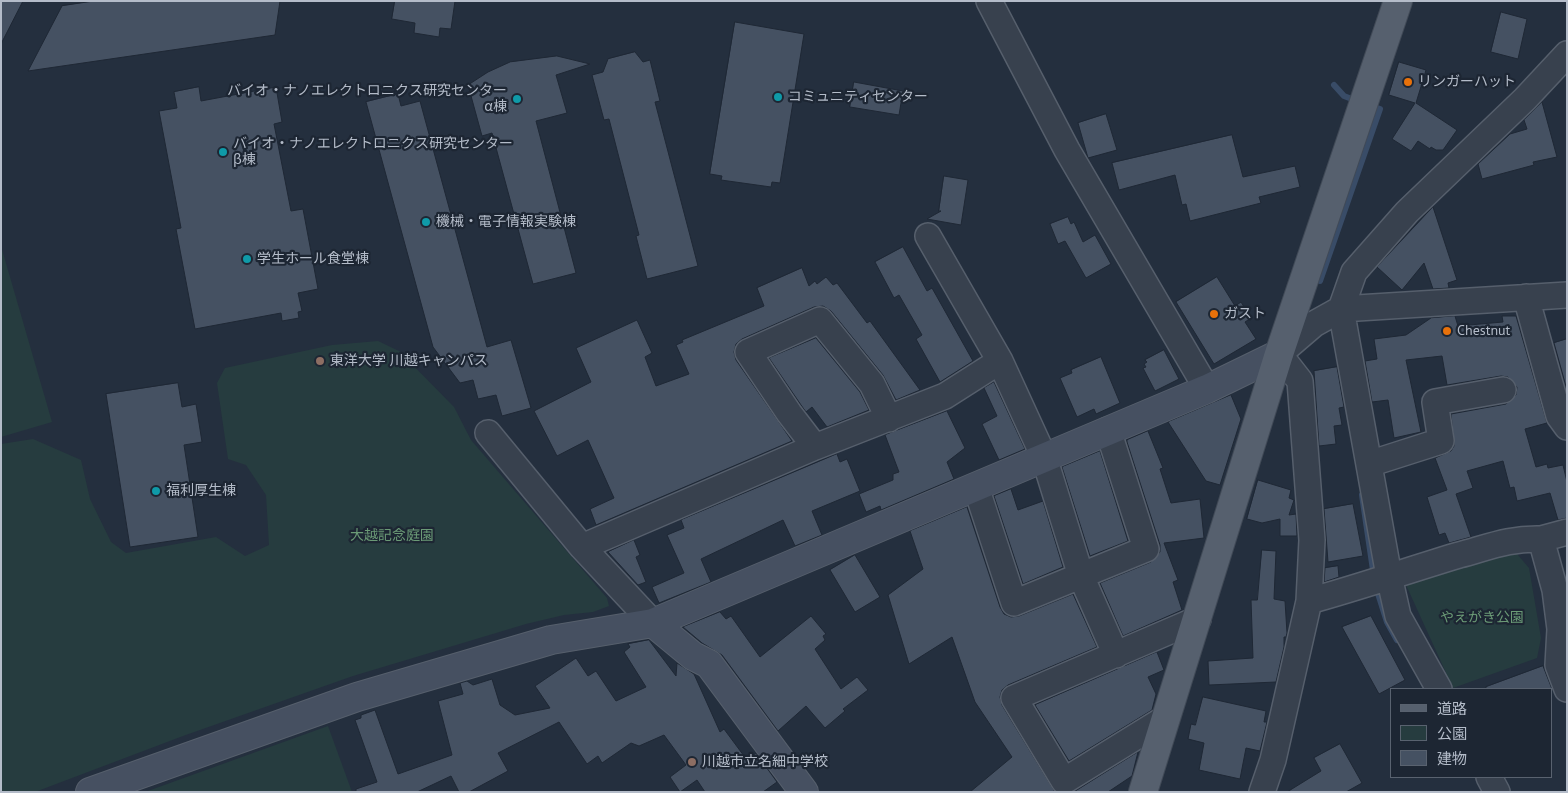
<!DOCTYPE html>
<meta charset="utf-8">
<style>
body{margin:0}
#map{position:relative;width:1568px;height:793px;overflow:hidden;background:#242f3e;font-family:"PT Sans","Noto Sans JP",sans-serif}
canvas{display:block}
.frame{position:absolute;inset:0;border:2px solid #b4bcc9;pointer-events:none}
.legend{position:absolute;left:1390px;top:688px;width:162px;height:90px;box-sizing:border-box;background:#1d2633;border:1px solid #59626f;margin:0;padding:6px 9px;list-style:none;font-size:15px;color:#b4bcc9}
.legend li{display:flex;align-items:center;gap:10px;height:25px}
.legend b{width:25px;border:1px solid #59626f}
</style>
<div id="map">
<canvas width="1568" height="793"></canvas>
<div class="frame"></div>
<ul class="legend">
<li><b style="height:6px;background:#56606e"></b>道路</li>
<li><b style="height:14px;background:#263c3f"></b>公園</li>
<li><b style="height:14px;background:#455162"></b>建物</li>
</ul>
</div>
<script>
const g = document.querySelector('canvas').getContext('2d');
g.lineJoin = 'round';
function paint(path, color) {
  g.fillStyle = color;
  g.fill(path, 'evenodd');
}
function strokePath(path, color, width, dash) {
  g.strokeStyle = color;
  g.lineWidth = width;
  g.lineCap = dash ? 'butt' : 'round';
  g.setLineDash(dash || []);
  g.stroke(path);
}
function label(font, color, halo, rows, align = 'center') {
  g.font = font + ' "PT Sans","Noto Sans JP",sans-serif';
  g.lineWidth = 4.5;
  g.setLineDash([]);
  g.textBaseline = 'middle';
  g.strokeStyle = halo;
  g.fillStyle = color;
  for (const [text, x, y, turn = 0] of rows) {
    g.save();
    g.translate(x, y);
    g.rotate((+turn || 0) * Math.PI / 180);
    g.textAlign = isNaN(turn) ? turn : align;
    if (halo) g.strokeText(text, 0, 0);
    g.fillText(text, 0, 0);
    g.restore();
  }
}
paint(new Path2D(`
 M1,246L52,422L1,437Z
 M378,341L399,351L454,407L471,440L607,598L609,606L593,612L564,615L526,624L353,676L183,736L35,792H1V444L33,439L81,460L90,499L111,542L126,553L216,537L245,556L269,545L266,495L246,465L228,459L217,383L225,368L332,345Z
 M1512,548L1529,568L1541,638L1537,658L1453,688L1406,585Z
 M328,726L352,792H145Z`), '#263c3f');
strokePath(new Path2D(`
 M1334,85L1344,96L1357,101
 M1320,281L1380,109L1369,105
 M1362,495L1374,577
 M1376,587L1387,622L1397,640`), '#394c67', 6);
const building = new Path2D(`
 M1,1H23L1,44Z
 M94,1H280L275,35L28,71L62,6Z
 M395,1H455L451,29L440,28L439,37L414,33L415,23L392,19Z
 M1501,12L1527,19L1518,59L1491,52Z
 M735,22L804,34L780,183L772,182L771,187L721,180L722,176L710,174Z
 M635,52L643,62L650,60L660,101L655,102L698,266L647,279L636,236L639,235L609,119L604,120L592,75L603,72L608,59Z
 M557,56L590,64L556,75L567,113L536,121L576,273L533,284L492,133L482,136L468,85L488,72L510,62Z
 M1399,62L1426,70L1416,103L1457,130L1443,150H1436L1431,147L1430,149L1418,141L1411,151L1392,139L1415,103L1389,95Z
 M854,82L903,91L899,115L850,107Z
 M199,87L201,101L276,87L282,122L274,124L291,211L303,209L318,289L298,293L302,311L298,312L299,318L282,321L281,313L195,329L176,229L181,228L159,111L177,108L174,92Z
 M398,94L401,106L420,101L487,347L511,340L531,408L502,416L496,395L478,399L473,380L460,383L433,347L366,102Z
 M1542,102L1557,157L1533,162L1534,165L1482,179L1478,164L1510,134L1527,129L1524,120Z
 M1106,114L1117,150L1088,158L1078,123Z
 M1232,135L1243,177L1295,166L1300,187L1259,197L1261,203L1190,221L1186,204L1182,205L1175,175L1119,190L1112,163Z
 M944,176L968,180L961,225L927,219L941,211H939Z
 M1433,207L1457,280L1448,283L1449,288L1433,289L1424,263L1402,290L1377,267Z
 M1068,217L1071,224L1074,222L1083,242L1095,235L1111,264L1086,278L1065,241L1058,244L1050,224Z
 M903,247L927,291L932,288L973,361L940,382L916,339L922,335L899,295L894,298L875,262Z
 M802,268L809,286L815,281L817,284L826,277L833,285L837,283L867,323L870,321L920,390L896,400L883,375L831,311L823,306L814,307L742,339L736,344L734,352L736,360L792,441L596,525L590,509L614,498L588,440L557,456L534,411L591,382L576,348L637,320L652,353L645,357L656,386L689,374L676,345L683,342L682,340L764,306L757,288Z
 M1217,277L1235,306L1241,302L1251,318L1245,322L1256,339L1214,364L1176,302Z
 M1455,316L1458,326L1503,322L1502,316H1516L1547,423L1525,429L1536,467L1547,464L1548,468L1563,465L1567,482V518L1558,520L1550,493L1517,501L1514,487L1510,488L1503,461L1467,471L1473,488L1456,494L1471,537L1449,543L1445,533L1439,535L1427,497L1447,490L1435,458L1451,451L1454,446L1451,414L1506,404L1516,395L1517,387L1508,377L1501,376L1447,385L1442,356L1406,360L1421,432L1394,438L1388,400L1372,402L1365,361L1377,359L1374,339L1406,335L1431,318Z
 M816,338L860,392L869,410L827,427L812,407L806,412L801,405L769,358Z
 M1567,339V390L1554,343Z
 M1164,350L1179,379L1155,391L1143,368L1146,367L1144,364L1147,362L1145,360Z
 M1101,357L1120,403L1096,414L1094,409L1077,417L1060,378L1072,373L1071,370Z
 M1337,367L1344,407L1339,408L1342,425L1334,426L1336,444L1319,446L1314,371Z
 M994,382L1025,449L999,460L982,424L997,416L984,388Z
 M178,383L182,407L196,404L202,442L184,445L198,537L130,547L106,394Z
 M1231,395L1241,419L1220,485L1206,481L1168,422Z
 M947,411L965,448L947,462L954,479L881,510L880,506L866,512L859,494L893,480V474L899,472L885,435Z
 M1148,431L1163,468L1160,469L1171,503L1200,499L1204,538L1164,543L1178,580L1173,582L1182,610L1123,636L1100,583L1151,562L1160,552V545L1127,442V440Z
 M1100,451L1128,541L1090,556L1062,467Z
 M837,454L840,462L847,459L860,491L812,511L822,535L795,546L783,520L701,559L711,582L659,603L652,587L684,573L667,535L684,528L681,520Z
 M1258,480L1291,490L1289,498L1294,500L1289,515L1296,514L1297,536H1280V519L1262,523L1247,519Z
 M1011,489L1018,510L1043,501L1063,567L1023,584L994,496Z
 M1353,504L1363,556L1328,562L1324,509Z
 M967,507L1000,607L1004,614L1011,617L1019,616L1073,594L1097,647L1008,685L1002,690L1000,697L1002,705L1055,792H970L1012,757L975,702L952,637L909,664L888,595L923,569L910,531Z
 M634,540L640,555L636,557L646,582L638,585L608,552Z
 M1262,550L1276,551L1274,599L1285,601L1287,633L1286,637H1284V647L1276,682L1209,685L1208,661L1253,658L1251,600H1257Z
 M855,555L880,597L855,612L830,570Z
 M1338,566L1339,577L1324,582L1325,568Z
 M720,612L726,619L731,616L760,657L811,616L826,634L823,636L825,640L815,649L841,689L857,677L868,690L843,709L845,711L825,728L806,706L778,731L722,655L702,643L683,627Z
 M1371,616L1405,680L1379,694L1342,627Z
 M649,640L676,676L677,663L694,674L720,732L724,729L747,760L756,753L777,782L763,792H705L697,780L680,792L670,777L686,765L664,735L639,746L631,743L602,763L598,756L587,764L559,722L498,753L508,771L469,792H459L451,776L417,792H356V789L377,782L355,720L361,718V715L375,710L398,774L452,755L438,701L463,694L460,683L467,681L473,685L492,679L500,705L515,715L550,708L535,686L576,658L588,676L596,671L616,701L646,687L624,652L630,647L628,644Z
 M1157,652L1164,670L1148,677L1156,694L1152,710L1069,761L1035,705Z
 M1543,666L1552,689H1486V687Z
 M1203,697L1266,711L1264,722H1267L1260,751L1246,748L1240,779L1199,770L1204,743L1188,739L1191,724L1195,725Z
 M1340,744L1362,783L1346,792H1287L1321,771L1314,758Z
 M1138,752L1132,776L1108,792H1074Z`);
paint(building, '#455162');
strokePath(building, '#1f2835', 1);
const street = new Path2D(`
 M989,1L1067,150L1207,389
 M928,236L1000,361L1044,457L1081,576L1116,655
 M1526,297L1559,416L1567,427
 M488,433L582,547L653,623
 M815,447L789,413L748,352L820,320L872,384L889,419
 M1369,464L1441,441L1435,402L1503,390
 M976,487L1014,603L1146,549L1108,430
 M1541,539L1567,532
 M582,547L815,447L945,396L1000,361
 M1309,601C1360,587 1409,570 1459,555C1489,547 1510,538 1541,539L1555,590L1560,629L1558,665L1567,689
 M1439,689L1398,616L1389,576L1341,309L1354,272L1407,212L1525,99L1567,54
 M1166,718L1064,781L1014,698L1198,619
 M1489,777L1497,792
 M1262,792L1273,760L1309,601L1312,540L1300,381L1279,354L1314,324L1341,309L1567,295`);
const secondary = new Path2D(`
 M653,623L693,656L709,664L804,792
 M90,792L357,697L551,640L653,623L1207,389L1279,354`);
const primary = new Path2D(`
 M1143,792L1279,354L1398,1`);
strokePath(street, '#565f6c', 28);
strokePath(secondary, '#565f6c', 30);
strokePath(primary, '#414a57', 30);
strokePath(street, '#38414e', 25);
strokePath(secondary, '#465061', 28);
strokePath(primary, '#56606e', 28);
for (const [x, y, r, color] of [
 [1408,82,5,"#e8710a"],
 [778,97,5,"#0f9aa8"],
 [517,99,5,"#0f9aa8"],
 [223,152,5,"#0f9aa8"],
 [426,222,5,"#0f9aa8"],
 [247,259,5,"#0f9aa8"],
 [1214,314,5,"#e8710a"],
 [1447,331,5,"#e8710a"],
 [320,361,5,"#8d6e63"],
 [156,491,5,"#0f9aa8"],
 [692,762,5,"#8d6e63"]
]) {
  const dot = new Path2D();
  dot.arc(x, y, r, 0, 2 * Math.PI);
  g.fillStyle = color;
  g.fill(dot);
  strokePath(dot, '#1d2633', 2);
}
label('14px', '#b4bcc9', '#1d2633', [
 ["リンガーハット",1418,82],
 ["バイオ・ナノエレクトロニクス研究センター",507,91,"right"],
 ["α棟",507,107,"right"],
 ["コミュニティセンター",788,97],
 ["バイオ・ナノエレクトロニクス研究センター",233,144],
 ["β棟",233,160],
 ["機械・電子情報実験棟",436,222],
 ["学生ホール食堂棟",257,259],
 ["ガスト",1224,314],
 ["Chestnut",1457,331],
 ["東洋大学 川越キャンパス",330,361],
 ["福利厚生棟",166,491],
 ["川越市立名細中学校",702,762]
], 'left');
label('14px', '#6b9a76', '#1d2633', [
 ["大越記念庭園",392,536],
 ["やえがき公園",1482,618]
]);
</script>
